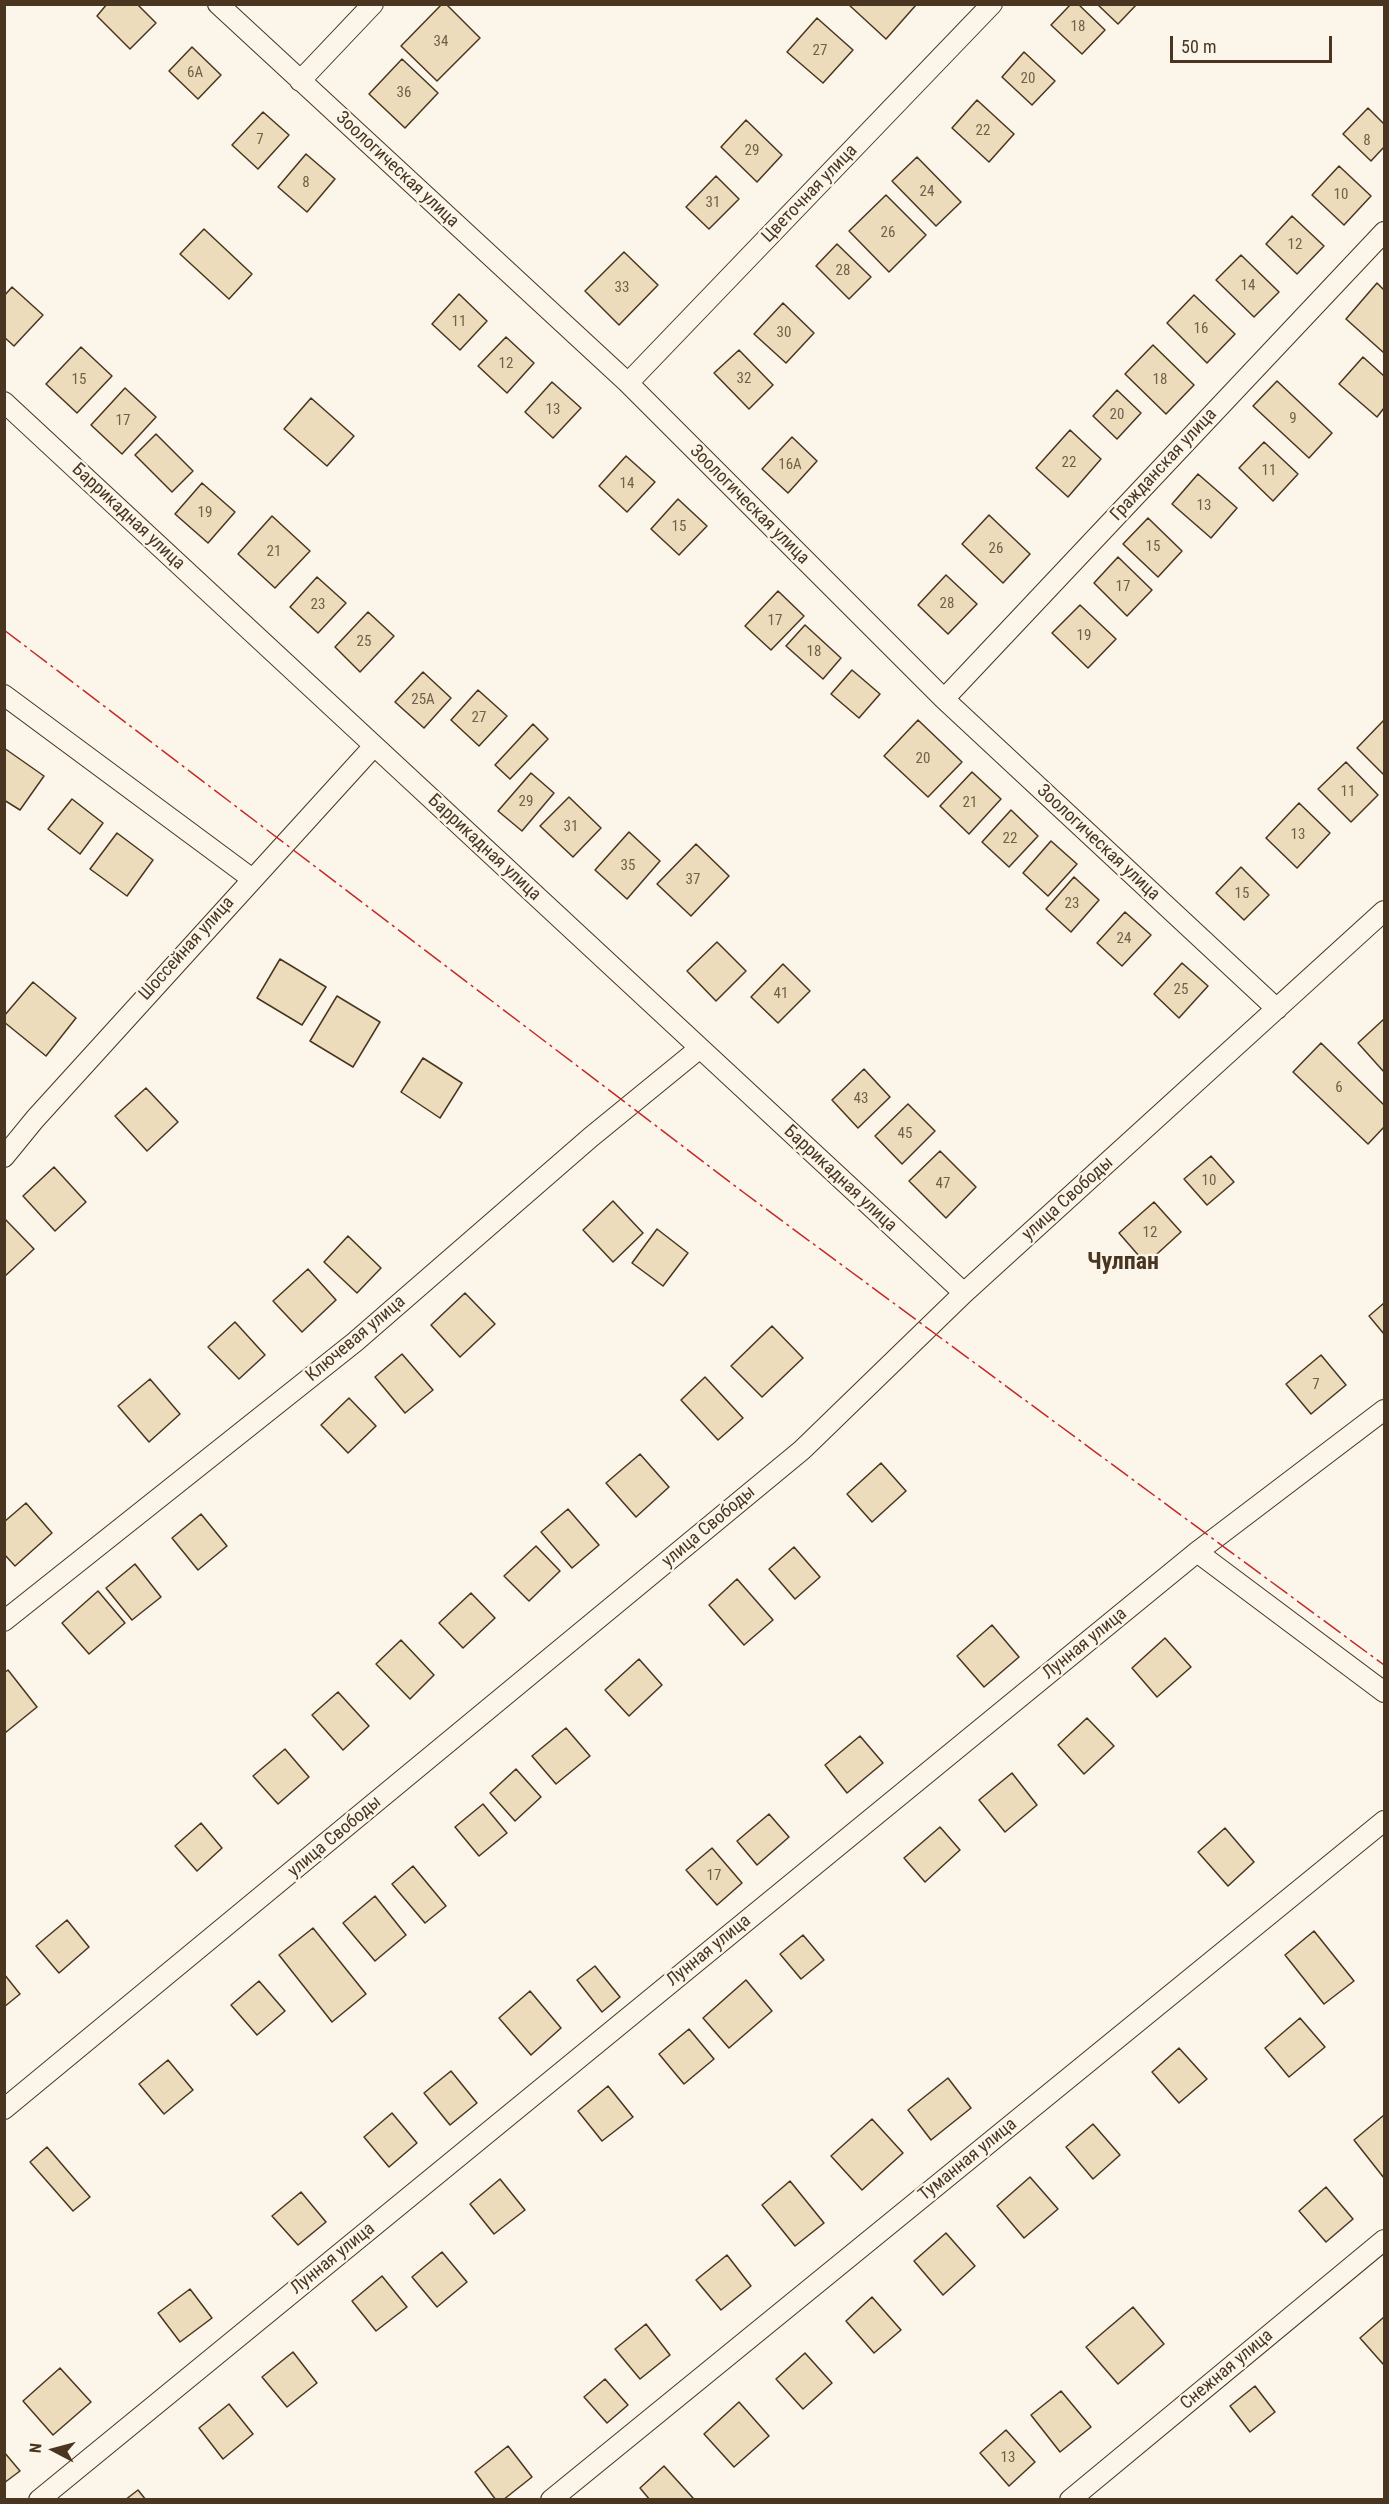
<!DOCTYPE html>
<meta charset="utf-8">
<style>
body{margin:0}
#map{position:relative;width:1389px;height:2504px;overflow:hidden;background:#fbf6e9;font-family:"Roboto Condensed",sans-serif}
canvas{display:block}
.frame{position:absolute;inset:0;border:6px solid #4a3520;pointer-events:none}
.north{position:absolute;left:24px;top:2420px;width:60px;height:60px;-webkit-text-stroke:4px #fbf6e9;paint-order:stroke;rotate:276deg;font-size:16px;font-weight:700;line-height:24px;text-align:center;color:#4a3520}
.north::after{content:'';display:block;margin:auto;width:21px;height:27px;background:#4a3520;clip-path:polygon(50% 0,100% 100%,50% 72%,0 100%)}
.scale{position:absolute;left:1170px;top:36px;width:162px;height:27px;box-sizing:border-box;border:3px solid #4a3520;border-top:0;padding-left:8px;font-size:18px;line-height:21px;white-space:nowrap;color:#4a3520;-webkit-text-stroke:4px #fbf6e9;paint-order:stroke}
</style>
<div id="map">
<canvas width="1389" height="2504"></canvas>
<div class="frame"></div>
<div class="north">N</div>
<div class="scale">50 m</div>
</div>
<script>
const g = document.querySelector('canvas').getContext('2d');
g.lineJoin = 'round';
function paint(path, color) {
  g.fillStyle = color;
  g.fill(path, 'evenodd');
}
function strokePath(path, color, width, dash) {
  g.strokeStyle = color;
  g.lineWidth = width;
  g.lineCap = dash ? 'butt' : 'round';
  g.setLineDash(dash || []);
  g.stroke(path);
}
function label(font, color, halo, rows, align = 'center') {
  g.font = font + ' "Roboto Condensed",sans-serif';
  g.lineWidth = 4.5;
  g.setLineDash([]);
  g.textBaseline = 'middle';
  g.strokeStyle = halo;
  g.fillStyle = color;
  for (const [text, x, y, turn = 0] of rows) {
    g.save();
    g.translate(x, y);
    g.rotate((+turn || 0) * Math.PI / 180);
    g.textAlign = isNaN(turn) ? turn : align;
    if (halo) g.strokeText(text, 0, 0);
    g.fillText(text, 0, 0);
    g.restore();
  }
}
const building = new Path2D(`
 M107,4H137L156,23L130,49L97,16Z
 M442,4H446L480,38L437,81L401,46Z
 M848,4H915L916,5L886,39Z
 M1071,4H1078L1105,30L1082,54L1051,25Z
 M1097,4H1137L1118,24Z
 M817,18L853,50L823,83L787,52Z
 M192,47L221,75L198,99L169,71Z
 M1024,52L1055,81L1032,105L1002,77Z
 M402,59L438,93L405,128L369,94Z
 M977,100L1014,134L989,162L952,128Z
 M1368,108L1384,124V147L1371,161L1343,134Z
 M263,112L289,135L258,169L232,145Z
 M746,120L782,155L757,182L721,147Z
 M306,154L335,179L307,212L278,187Z
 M917,157L961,202L936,226L892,181Z
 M1339,166L1371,196L1344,225L1312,195Z
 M716,176L739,199L709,229L686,207Z
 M886,195L926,235L889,272L849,231Z
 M1292,216L1324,246L1297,274L1266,244Z
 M204,229L252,274L229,299L180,254Z
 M837,244L871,277L849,299L816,266Z
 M624,252L658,285L619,325L585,291Z
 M1241,255L1279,292L1254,317L1216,280Z
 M1377,283L1384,290V353L1346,319Z
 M12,287L43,315L14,346L4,337V296Z
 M459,294L487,321L460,350L432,324Z
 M1194,295L1235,334L1207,363L1167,323Z
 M783,303L814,333L786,363L754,334Z
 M506,337L534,363L507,393L478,366Z
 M1153,345L1194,385L1166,414L1125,374Z
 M81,347L112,376L77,413L46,384Z
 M739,350L773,385L749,409L714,373Z
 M1363,357L1384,376V408L1377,417L1339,384Z
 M1277,381L1332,433L1309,458L1253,406Z
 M552,382L581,408L553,438L525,412Z
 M125,388L156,417L122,454L91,425Z
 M1117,390L1141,413L1117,439L1093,416Z
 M311,398L354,436L327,466L284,429Z
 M1070,430L1101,459L1068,497L1036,468Z
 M156,434L193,471L172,492L135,455Z
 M792,437L817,461L788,493L762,469Z
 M1264,442L1298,474L1273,501L1239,468Z
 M626,456L655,482L627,512L599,486Z
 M1198,474L1237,508L1211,538L1172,504Z
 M202,483L235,512L208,543L175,514Z
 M678,499L707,526L679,555L651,529Z
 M989,515L1030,554L1003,583L962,544Z
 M272,516L310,551L275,588L238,554Z
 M1148,518L1182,551L1158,577L1123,544Z
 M1118,557L1152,590L1127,616L1094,583Z
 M946,575L977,604L948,634L918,605Z
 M317,577L346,603L318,633L290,607Z
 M778,591L804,616L771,650L745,626Z
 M1080,605L1116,639L1088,668L1052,633Z
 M368,612L394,636L360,672L335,647Z
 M805,625L841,658L823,679L786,646Z
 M852,670L880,694L859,718L831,694Z
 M423,672L451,698L424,728L395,702Z
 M478,690L507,716L479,746L451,720Z
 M918,720L962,762L928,797L884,756Z
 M1384,720V775L1357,748Z
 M533,724L548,739L510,779L495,765Z
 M4,748L44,776L20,810L4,800Z
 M1346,762L1378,795L1351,822L1318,789Z
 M972,772L1001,799L969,834L940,806Z
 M531,773L554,793L522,831L498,811Z
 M569,797L601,828L573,857L540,826Z
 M72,799L103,823L80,854L48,829Z
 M1299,803L1330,833L1297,868L1266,838Z
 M1011,810L1038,836L1009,867L982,842Z
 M629,832L660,861L627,899L595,870Z
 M117,833L153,860L127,896L90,869Z
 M1051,841L1077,864L1048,896L1023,873Z
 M696,844L729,876L691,916L657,884Z
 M1241,867L1269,895L1244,920L1216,893Z
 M1074,877L1099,900L1071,932L1046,909Z
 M1125,912L1151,935L1122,966L1097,943Z
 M717,942L746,971L716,1001L687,971Z
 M280,959L326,987L302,1025L257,998Z
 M1182,963L1208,986L1179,1018L1154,994Z
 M783,964L810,991L778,1023L751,997Z
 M33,982L76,1018L46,1056L4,1022V1016Z
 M337,996L380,1022L353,1067L310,1041Z
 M1384,1019V1072L1358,1043Z
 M1321,1043L1384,1105V1127L1368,1144L1293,1072Z
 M423,1058L462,1083L440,1118L401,1092Z
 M864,1069L890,1097L858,1128L832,1100Z
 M146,1088L178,1122L147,1151L115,1116Z
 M908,1104L935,1131L902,1164L875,1136Z
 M940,1151L976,1187L946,1218L909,1181Z
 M1211,1156L1234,1182L1207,1205L1184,1179Z
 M54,1167L86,1202L55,1231L23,1196Z
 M613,1201L643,1233L613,1262L583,1230Z
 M1154,1202L1181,1232L1146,1264L1119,1233Z
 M4,1218L34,1249L4,1277Z
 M657,1229L688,1253L663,1286L632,1263Z
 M348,1236L381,1268L357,1293L324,1262Z
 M308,1269L336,1300L302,1332L273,1301Z
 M465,1293L495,1324L460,1357L431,1325Z
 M1384,1303V1334L1369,1316Z
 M235,1322L265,1355L239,1379L208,1347Z
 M772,1326L803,1358L762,1397L731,1366Z
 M402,1354L433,1390L405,1413L375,1377Z
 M1321,1355L1346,1385L1311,1414L1286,1384Z
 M705,1377L743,1418L718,1440L681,1400Z
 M150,1379L180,1414L149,1442L118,1406Z
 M349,1398L376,1426L348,1453L321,1425Z
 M640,1454L669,1487L636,1517L606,1483Z
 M881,1463L906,1491L872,1522L847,1494Z
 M26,1503L52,1533L15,1566L4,1554V1522Z
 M568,1509L599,1545L572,1568L541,1532Z
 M201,1514L227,1546L198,1570L172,1538Z
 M536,1546L560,1571L529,1601L504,1576Z
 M794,1547L820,1577L795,1599L769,1569Z
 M135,1564L161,1597L132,1620L106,1588Z
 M737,1579L773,1620L744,1645L709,1605Z
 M98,1591L125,1623L89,1654L62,1623Z
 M471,1593L495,1618L463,1648L439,1623Z
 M992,1625L1019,1657L984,1687L957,1656Z
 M1165,1638L1191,1667L1157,1697L1132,1668Z
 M401,1640L434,1675L410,1699L376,1664Z
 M639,1659L662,1685L629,1716L605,1690Z
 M8,1670L37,1707L5,1733L4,1673Z
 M338,1692L369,1726L343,1750L312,1715Z
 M1087,1718L1114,1746L1084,1774L1058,1745Z
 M566,1728L590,1756L556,1784L532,1756Z
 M860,1736L883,1763L847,1793L825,1765Z
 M285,1749L309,1777L278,1804L253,1776Z
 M516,1769L541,1797L515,1821L490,1793Z
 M1012,1773L1037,1805L1005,1832L979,1800Z
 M483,1804L507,1833L479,1856L455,1827Z
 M769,1814L789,1837L757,1865L737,1841Z
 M201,1823L222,1848L197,1871L175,1846Z
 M940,1827L960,1850L925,1882L904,1858Z
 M1225,1828L1254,1862L1228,1886L1198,1852Z
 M712,1848L742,1883L717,1905L686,1870Z
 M413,1866L446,1906L425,1923L392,1884Z
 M375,1896L406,1935L375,1961L343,1923Z
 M67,1920L89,1947L59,1973L36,1946Z
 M313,1928L366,1994L332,2022L279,1955Z
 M1314,1931L1354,1981L1324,2004L1285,1955Z
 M803,1935L824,1960L801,1979L780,1954Z
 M595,1966L620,1997L602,2012L577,1980Z
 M4,1974L20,1994L4,2007Z
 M746,1980L772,2011L729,2048L703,2018Z
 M259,1981L285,2011L257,2035L231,2005Z
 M530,1991L561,2028L531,2055L499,2018Z
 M1300,2018L1325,2047L1289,2077L1265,2048Z
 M689,2029L714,2059L684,2084L659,2054Z
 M1179,2048L1207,2079L1179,2103L1152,2072Z
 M168,2060L193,2090L164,2114L139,2084Z
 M451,2071L477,2103L450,2125L424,2093Z
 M948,2078L971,2108L931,2140L908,2110Z
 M608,2086L633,2117L602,2141L578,2111Z
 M392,2113L417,2143L389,2167L364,2137Z
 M1384,2115V2178L1354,2140Z
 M872,2119L903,2153L862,2190L831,2156Z
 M1093,2124L1120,2155L1093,2179L1066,2147Z
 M47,2147L90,2197L73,2211L30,2162Z
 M1030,2177L1058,2209L1024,2238L997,2206Z
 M500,2179L525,2210L494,2234L470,2204Z
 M790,2181L824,2223L795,2246L762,2205Z
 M1326,2187L1353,2219L1326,2242L1299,2211Z
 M301,2192L326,2222L298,2245L272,2216Z
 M946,2233L975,2266L943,2295L914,2261Z
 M442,2252L467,2282L437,2307L412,2277Z
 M727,2255L751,2286L721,2310L696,2280Z
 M382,2276L407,2307L376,2331L352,2301Z
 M190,2289L212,2318L180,2342L158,2313Z
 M872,2297L901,2330L874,2353L846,2321Z
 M1133,2307L1164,2344L1118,2384L1086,2347Z
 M1384,2317V2362L1383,2364L1360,2338Z
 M646,2324L670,2355L640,2379L615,2349Z
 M293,2352L317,2383L287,2407L262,2377Z
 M805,2353L832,2383L803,2409L776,2379Z
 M60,2368L91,2402L53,2435L23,2401Z
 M605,2379L628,2405L607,2423L584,2397Z
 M1255,2386L1275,2412L1250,2432L1230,2406Z
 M1061,2391L1091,2427L1060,2452L1031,2415Z
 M739,2402L769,2436L734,2467L704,2434Z
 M229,2404L253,2434L223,2459L199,2428Z
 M1006,2430L1035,2462L1009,2486L980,2453Z
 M508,2446L532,2477L503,2500H496L475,2472Z
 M4,2452L20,2471L4,2483Z
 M664,2466L693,2498L691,2500H650L640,2488Z
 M138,2490L146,2500H125Z`);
paint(building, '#ecdcbc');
strokePath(building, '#4a3520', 1.5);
const street = new Path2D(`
 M218,4L628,383L944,699L1277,1009
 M300,81L373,4
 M628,383L992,4
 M4,402L964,1293
 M4,695L251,878
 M944,699L1384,232
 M4,1157L35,1119L374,746
 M1197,1552L1384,1692
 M4,1621L355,1342L591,1137L700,1048
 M4,2109L802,1450L964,1293L1384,911
 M39,2500L1197,1552L1384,1410
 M551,2500L1384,1821
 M1070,2500L1384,2240`);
strokePath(street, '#4a3520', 22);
strokePath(street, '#fbf6e9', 20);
strokePath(new Path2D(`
 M4,630L743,1192L1384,1665`), '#c62828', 1.5, [21, 4.5, 3, 4.5]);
label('15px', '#725f47', null, [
 ["18",1078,27],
 ["34",441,42],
 ["27",820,51],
 ["6А",195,73],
 ["20",1028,79],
 ["36",404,93],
 ["22",983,131],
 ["7",260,140],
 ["8",1367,141],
 ["29",752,151],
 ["8",306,183],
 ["24",927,192],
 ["10",1341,195],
 ["31",713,203],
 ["26",888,233],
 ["12",1295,245],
 ["28",843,271],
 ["14",1248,286],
 ["33",622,288],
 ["11",459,322],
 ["16",1201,329],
 ["30",784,333],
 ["12",506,364],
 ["32",744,379],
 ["15",79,380],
 ["18",1160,380],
 ["13",553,410],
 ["20",1117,415],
 ["9",1293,419],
 ["17",123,421],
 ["22",1069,463],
 ["16А",790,465],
 ["11",1269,471],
 ["14",627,484],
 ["13",1204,506],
 ["19",205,513],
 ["15",679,527],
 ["15",1153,547],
 ["26",996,549],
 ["21",274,552],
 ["17",1123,587],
 ["28",947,604],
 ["23",318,605],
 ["17",775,621],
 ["19",1084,636],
 ["25",364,642],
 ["18",814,652],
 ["25А",423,700],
 ["27",479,718],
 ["20",923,759],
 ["11",1348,792],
 ["29",526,802],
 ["21",970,803],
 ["31",571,827],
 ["13",1298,835],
 ["22",1010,839],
 ["35",628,866],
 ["37",693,880],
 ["15",1242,894],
 ["23",1072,904],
 ["24",1124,939],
 ["25",1181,990],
 ["41",781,994],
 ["6",1339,1088],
 ["43",861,1099],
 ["45",905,1134],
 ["10",1209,1181],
 ["47",943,1184],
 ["12",1150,1233],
 ["7",1316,1385],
 ["17",714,1876],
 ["13",1008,2458]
]);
label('18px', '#4a3520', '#fbf6e9', [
 ["Зоологическая улица",397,170,43],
 ["Цветочная улица",810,194,-46],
 ["Гражданская улица",1164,465,-47],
 ["Зоологическая улица",749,505,45],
 ["Баррикадная улица",128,517,43],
 ["Зоологическая улица",1098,843,43],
 ["Баррикадная улица",484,848,43],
 ["Шоссейная улица",187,949,-48],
 ["Баррикадная улица",840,1179,43],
 ["улица Свободы",1068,1199,-42],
 ["Ключевая улица",356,1339,-40],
 ["улица Свободы",709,1527,-40],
 ["Лунная улица",1085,1644,-39],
 ["улица Свободы",335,1837,-40],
 ["Лунная улица",709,1951,-39],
 ["Туманная улица",968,2160,-39],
 ["Лунная улица",333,2259,-39],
 ["Снежная улица",1227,2370,-40]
]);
label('bold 24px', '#4a3520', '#fbf6e9', [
 ["Чулпан",1123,1263]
]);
</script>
